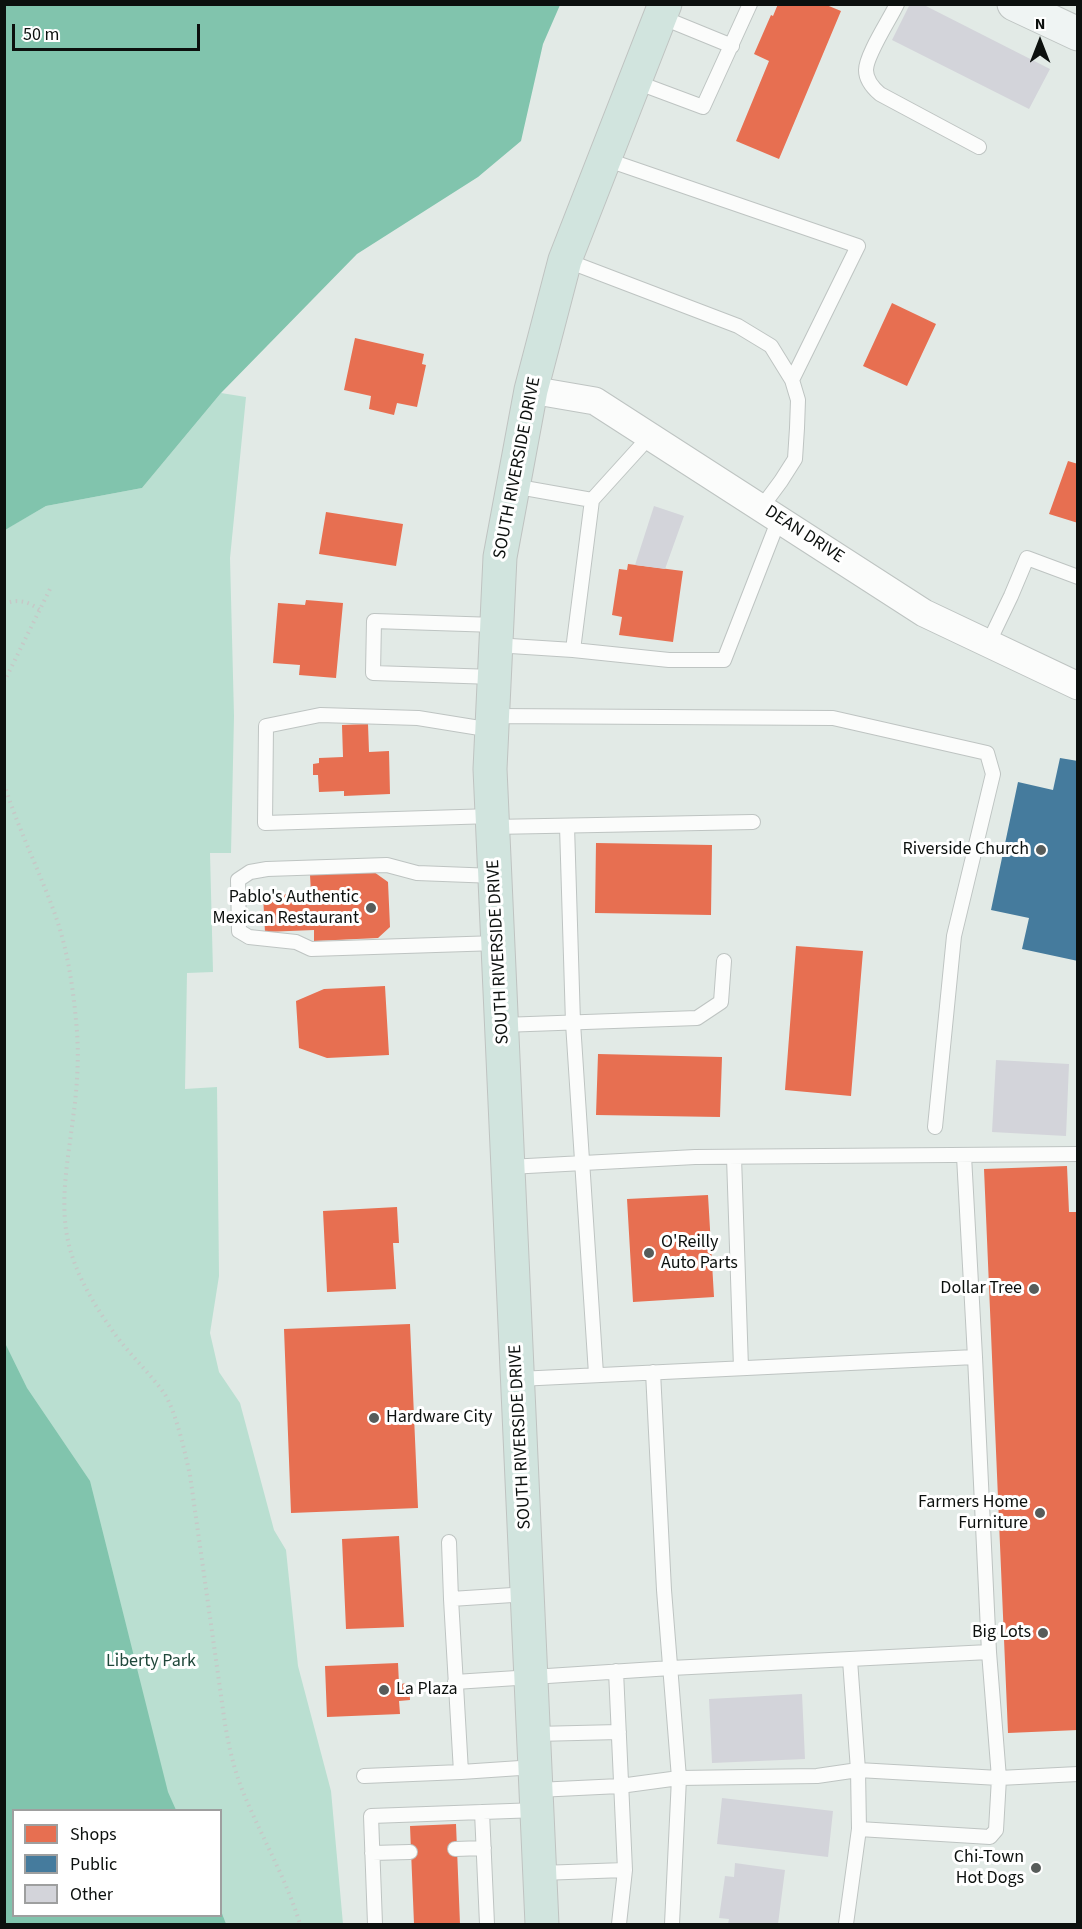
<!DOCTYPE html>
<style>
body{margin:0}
#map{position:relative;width:1082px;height:1929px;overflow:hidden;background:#e2eae6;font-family:"Source Sans 3",sans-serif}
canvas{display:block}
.frame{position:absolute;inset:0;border:6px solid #0c100e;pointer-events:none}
.legend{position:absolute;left:12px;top:1809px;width:210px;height:108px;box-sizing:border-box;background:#fff;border:2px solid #9e9f9f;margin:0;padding:8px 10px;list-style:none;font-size:18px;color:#0c100e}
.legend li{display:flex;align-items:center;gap:12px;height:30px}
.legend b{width:30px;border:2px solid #9e9f9f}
.north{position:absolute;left:1010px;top:12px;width:60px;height:60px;-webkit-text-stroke:4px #fff;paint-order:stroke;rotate:0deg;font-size:16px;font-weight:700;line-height:24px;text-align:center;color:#0c100e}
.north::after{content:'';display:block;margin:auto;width:21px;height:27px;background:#0c100e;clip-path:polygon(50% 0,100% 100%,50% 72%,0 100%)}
.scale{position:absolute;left:12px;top:24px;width:188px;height:27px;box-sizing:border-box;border:3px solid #0c100e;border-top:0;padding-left:8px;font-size:18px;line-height:21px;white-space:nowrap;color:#0c100e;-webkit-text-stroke:4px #fff;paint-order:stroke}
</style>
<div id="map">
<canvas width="1082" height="1929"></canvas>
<div class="frame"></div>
<ul class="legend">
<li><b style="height:16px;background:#e76f51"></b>Shops</li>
<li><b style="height:16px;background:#457b9d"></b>Public</li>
<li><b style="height:16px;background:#d3d4da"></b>Other</li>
</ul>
<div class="north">N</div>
<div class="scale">50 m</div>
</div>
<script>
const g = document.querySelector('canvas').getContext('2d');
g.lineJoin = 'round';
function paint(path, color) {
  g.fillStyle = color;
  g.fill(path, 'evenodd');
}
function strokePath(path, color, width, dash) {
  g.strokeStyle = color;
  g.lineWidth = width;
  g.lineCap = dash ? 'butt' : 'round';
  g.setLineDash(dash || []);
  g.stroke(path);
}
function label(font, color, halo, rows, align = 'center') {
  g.font = font + ' "Source Sans 3",sans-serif';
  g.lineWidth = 6;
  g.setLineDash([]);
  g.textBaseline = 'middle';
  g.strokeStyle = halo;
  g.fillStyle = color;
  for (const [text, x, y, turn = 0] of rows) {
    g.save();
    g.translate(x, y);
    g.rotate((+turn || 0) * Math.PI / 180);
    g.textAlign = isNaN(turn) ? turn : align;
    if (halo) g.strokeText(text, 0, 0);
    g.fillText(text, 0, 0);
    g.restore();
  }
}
paint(new Path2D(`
 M221,393L246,397L230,558L234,716L231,853H210L213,972L187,973L185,1089L217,1087L219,1276L210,1333L219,1372L240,1403L274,1530L286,1550L298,1666L331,1791L343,1924H5L4,530L46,506L142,488ZM14,1810H220V1916H14Z`), '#badfd1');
paint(new Path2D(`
 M4,5L5,4L560,5L543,44L521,141L478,177L357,254L221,393L142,488L46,506L5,530Z
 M5,1343L27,1388L90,1481L168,1792L176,1810H14V1916H220L221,1911L226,1924H5Z`), '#81c4ad');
paint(new Path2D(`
 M778,4H824L841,11L779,159L736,141L769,61L754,54L771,15L773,16Z
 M892,303L936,324L907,386L863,366Z
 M355,338L424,354L422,364L426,365L417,407L397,403L394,415L369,409L371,396L344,390Z
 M1068,461L1078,464V523L1049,514Z
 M326,512L403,524L396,566L319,554Z
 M628,564L683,571L673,642L619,635L622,617L612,615L619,569L627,570Z
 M306,600L343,603L336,678L299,675L300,665L273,663L278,603L305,605Z
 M368,724L369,752L389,751L390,794L344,796V791L319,792L318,775H313V764L319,763V758L343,757L342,725Z
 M596,843L712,845L711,915L595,913Z
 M374,872L388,882L390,927L378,938L314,941V930L265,932L263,895L311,893L310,875Z
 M796,946L863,951L851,1096L785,1090Z
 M385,986L389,1055L327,1058L299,1048L296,1001L324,989Z
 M598,1054L722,1057L720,1117L596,1115Z
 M1067,1166L1069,1212H1078V1730L1008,1733L984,1169Z
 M708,1195L714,1297L633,1302L627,1199Z
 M397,1207L399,1243H393L396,1289L327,1292L323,1211Z
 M410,1324L418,1508L291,1513L284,1329Z
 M399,1536L404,1627L346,1629L342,1539Z
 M398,1663L399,1684L409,1683L410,1700L399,1701L400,1714L327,1717L325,1666Z
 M456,1824L460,1924H414L410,1826Z`), '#e76f51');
paint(new Path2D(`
 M1060,758L1078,761V961L1022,949L1029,918L991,910L1018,782L1053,790Z`), '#457b9d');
paint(new Path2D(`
 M910,4H922L1050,69L1029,109L892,40Z
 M654,506L684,516L665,569L635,565Z
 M996,1060L1069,1064L1066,1136L992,1132Z
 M802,1694L805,1759L712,1763L709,1699Z
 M722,1798L833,1811L828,1857L717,1844Z
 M735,1863L785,1870L778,1924H728L729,1919L719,1918L725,1876L734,1877Z`), '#d3d4da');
const lane = new Path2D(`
 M897,4C890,19 866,55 866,70C866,80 873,88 880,94L979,147
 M661,17L732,46
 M636,82L703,107L750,4
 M605,159L858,246L792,380
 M565,260L738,326L771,346L792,380L798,400L797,428L795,459L781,481L761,508
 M513,486L592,500
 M988,644L1011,596L1027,558L1078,577
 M495,645L573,650L669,660H724L779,519
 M573,650L592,500L650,436
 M494,677L373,673L374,621L496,625
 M493,716L833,718L987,753L993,774L954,936L935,1127
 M492,730L418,718L320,715L266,726L265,823L493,816
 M567,826L573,1023L596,1374
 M493,827L753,822
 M495,876L417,873L387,865L267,869L250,872L238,880L239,931L249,937L296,942L311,949L498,943
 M502,1025L697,1018L721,1002L724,961
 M964,1156L975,1357
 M734,1157L741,1368
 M509,1167L695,1157L1078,1154
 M653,1372L664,1590L679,1778L672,1924
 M449,1542L451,1599
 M528,1594L451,1599L461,1772L535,1767
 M850,1660L858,1770L859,1829
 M616,1671L625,1870L619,1924
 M455,1682L671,1668L989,1652L975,1357L518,1379
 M535,1734L619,1732
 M364,1776L461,1772
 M537,1790L620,1786L679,1778L817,1776L858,1770L999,1778L989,1652
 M482,1812L487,1924
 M455,1849L484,1848
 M372,1853L410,1852
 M540,1873L625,1870
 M375,1924L371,1816L538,1810
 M846,1924L859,1829L990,1837L996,1830L999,1778L1078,1774`);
const street = new Path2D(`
 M531,390L595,401L924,613L1078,686`);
const secondary = new Path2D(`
 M1014,4L1078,34`);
const highway = new Path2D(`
 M542,1924L490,769L500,557L531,390L565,260L665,4`);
strokePath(lane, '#bec4c2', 16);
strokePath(street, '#bec4c2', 29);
strokePath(secondary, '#bec4c2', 35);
strokePath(highway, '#bfc3c1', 35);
strokePath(new Path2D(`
 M4,604C18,598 29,602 40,610
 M4,682L50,589
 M4,784C19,831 41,874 57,920C69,956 74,995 77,1032C79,1060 77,1090 73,1118C68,1161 58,1206 70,1249C78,1278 95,1306 112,1330C127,1352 148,1371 164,1393C176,1411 185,1453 190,1475L225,1724C229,1747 234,1770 243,1792C261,1836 286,1878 300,1924`), '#c6c8c7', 4, [1.5, 4.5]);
strokePath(lane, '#fbfcfb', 14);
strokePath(street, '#fbfcfb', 27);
strokePath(secondary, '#eff4f3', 33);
strokePath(highway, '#d1e4de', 33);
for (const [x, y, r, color] of [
 [1041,850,6,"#575c5a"],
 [371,908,6,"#575c5a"],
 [649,1253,6,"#575c5a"],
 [1034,1289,6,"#575c5a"],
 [374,1418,6,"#575c5a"],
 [1040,1513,6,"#575c5a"],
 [1043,1633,6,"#575c5a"],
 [384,1690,6,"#575c5a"],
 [1036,1868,6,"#575c5a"]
]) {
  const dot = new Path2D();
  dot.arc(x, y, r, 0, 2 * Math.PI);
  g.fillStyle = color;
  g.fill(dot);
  strokePath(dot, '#fff', 2);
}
label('18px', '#0c100e', '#fff', [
 ["SOUTH RIVERSIDE DRIVE",518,468,-79],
 ["DEAN DRIVE",804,535,33],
 ["SOUTH RIVERSIDE DRIVE",499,952,-93],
 ["SOUTH RIVERSIDE DRIVE",521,1437,-93]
]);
label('18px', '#0c100e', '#fff', [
 ["Riverside Church",1029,850],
 ["Pablo's Authentic",359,898],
 ["Mexican Restaurant",359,919],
 ["O'Reilly",661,1243,"left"],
 ["Auto Parts",661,1264,"left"],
 ["Dollar Tree",1022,1289],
 ["Hardware City",386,1418,"left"],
 ["Farmers Home",1028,1503],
 ["Furniture",1028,1524],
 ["Big Lots",1031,1633],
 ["La Plaza",396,1690,"left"],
 ["Chi-Town",1024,1858],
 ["Hot Dogs",1024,1879]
], 'right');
label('18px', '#1f473a', '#fff', [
 ["Liberty Park",151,1662]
]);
</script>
